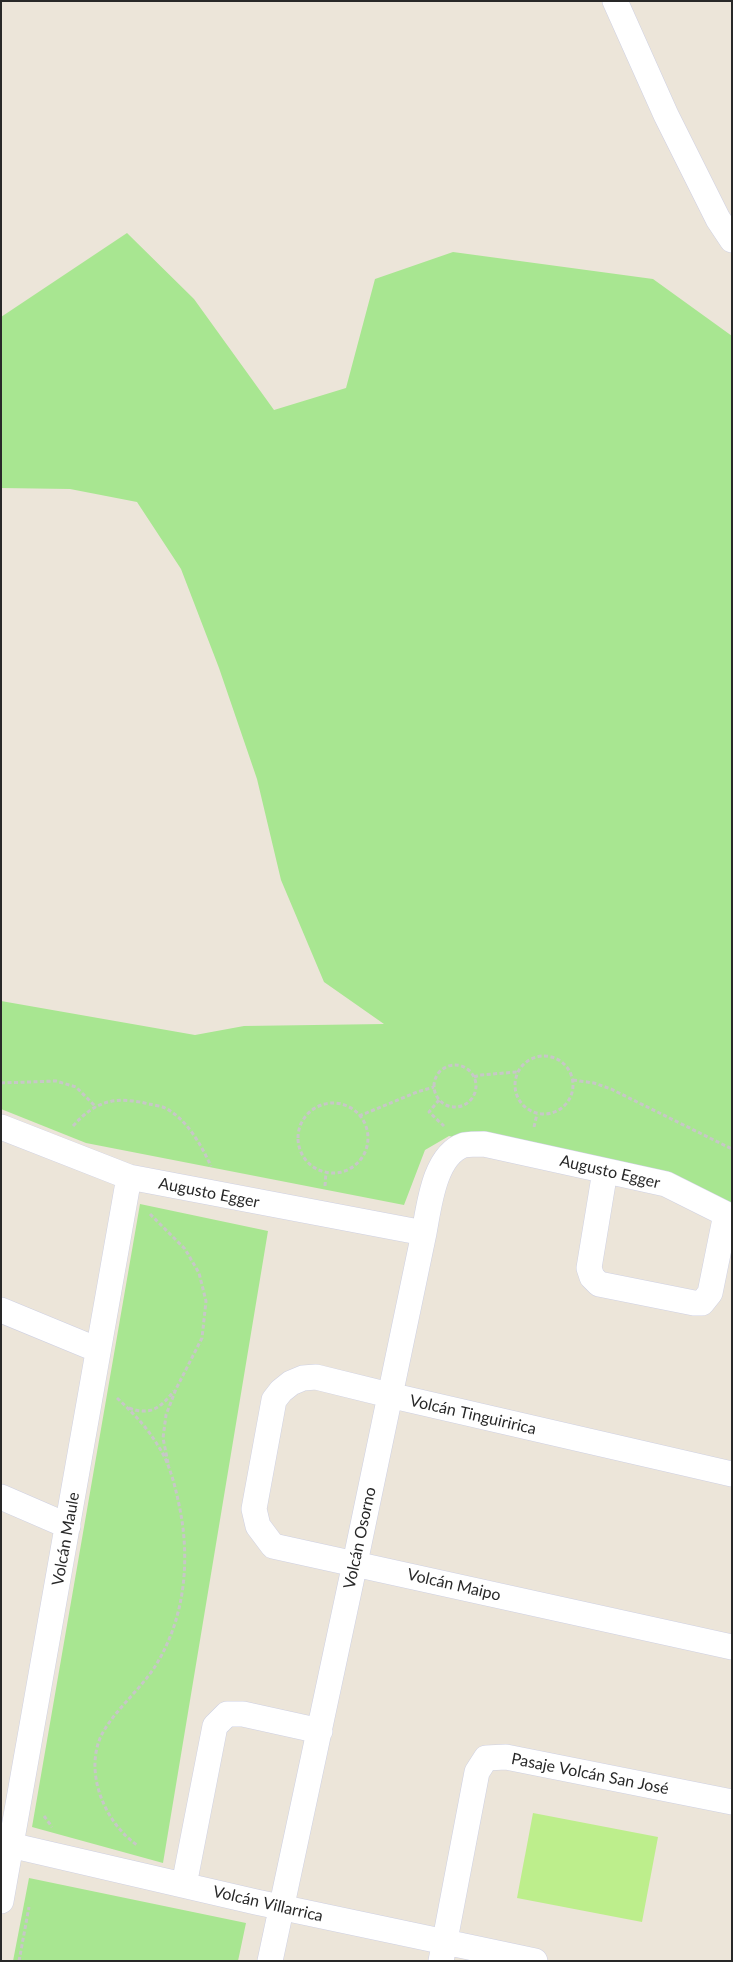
<!DOCTYPE html>
<meta charset="utf-8">
<style>
body{margin:0}
#map{position:relative;width:733px;height:1962px;overflow:hidden;background:#ece5d9;font-family:Lato,sans-serif}
canvas{display:block}
.frame{position:absolute;inset:0;border:2px solid #282828;pointer-events:none}
</style>
<div id="map">
<canvas width="733" height="1962"></canvas>
<div class="frame"></div>
</div>
<script>
const g = document.querySelector('canvas').getContext('2d');
g.lineJoin = 'round';
function paint(path, color) {
  g.fillStyle = color;
  g.fill(path, 'evenodd');
}
function strokePath(path, color, width, dash) {
  g.strokeStyle = color;
  g.lineWidth = width;
  g.lineCap = dash ? 'butt' : 'round';
  g.setLineDash(dash || []);
  g.stroke(path);
}
function label(font, color, halo, rows, align = 'center') {
  g.font = font + ' Lato,sans-serif';
  g.lineWidth = 4.5;
  g.setLineDash([]);
  g.textBaseline = 'middle';
  g.strokeStyle = halo;
  g.fillStyle = color;
  for (const [text, x, y, turn = 0] of rows) {
    g.save();
    g.translate(x, y);
    g.rotate((+turn || 0) * Math.PI / 180);
    g.textAlign = isNaN(turn) ? turn : align;
    if (halo) g.strokeText(text, 0, 0);
    g.fillText(text, 0, 0);
    g.restore();
  }
}
paint(new Path2D(`
 M127,233L194,299L274,410L346,388L375,279L453,252L653,279L732,336V1219L644,1183L449,1136L425,1150L404,1205L86,1143L1,1109V1001L195,1035L244,1026L384,1024L324,982L281,880L257,779L219,668L181,569L137,502L70,489L1,488V317Z
 M140,1204L268,1231L163,1863L32,1827Z
 M29,1878L246,1923L238,1961H13Z`), '#a8e691');
paint(new Path2D(`
 M533,1813L658,1837L642,1922L517,1898Z`), '#bdee8c');
const minor = new Path2D(`
 M615,1L666,115L718,219L732,240
 M1,1127L129,1177L424,1233
 M605,1171L589,1268L592,1277L599,1284L694,1303H702L710,1293L726,1214
 M1,1310L98,1350
 M732,1474L389,1395L316,1377L303,1378L291,1383L281,1391L274,1400L254,1509L258,1526L273,1546L732,1647
 M1,1497L68,1526
 M1,1843L256,1902L535,1961
 M184,1885L215,1726L227,1714H243L320,1731
 M1,1901L129,1177
 M270,1961L355,1563L424,1233C429,1207 434,1155 464,1145C470,1144 478,1144 484,1144L666,1184L732,1217
 M441,1961L477,1772L486,1758L506,1757L732,1802`);
strokePath(minor, '#ced0e2', 26);
strokePath(new Path2D(`
 M515 1085a29 29 0 1 1 58 0a29 29 0 1 1-58 0Z
 M434 1086a21 21 0 1 1 42 0a21 21 0 1 1-42 0Z
 M474,1077L480,1075L517,1072
 M573,1080L594,1083L611,1089L732,1149
 M1,1083L56,1081L76,1087L96,1107
 M439,1100L429,1112L444,1126
 M298 1138a35 35 0 1 1 70 0a35 35 0 1 1-70 0Z
 M359,1116L417,1092L434,1087
 M73,1126C96,1100 116,1096 149,1104C154,1105 162,1106 167,1109C188,1121 201,1145 211,1166
 M534,1127L537,1114
 M325,1186L326,1172
 M150,1214L185,1249L199,1273L206,1301L202,1338L176,1389L166,1415L163,1438L168,1463
 M117,1398C132,1412 146,1426 157,1444C168,1460 174,1481 178,1500C191,1556 186,1616 156,1665C141,1689 114,1711 102,1734C83,1772 105,1823 137,1845
 M129,1408C151,1416 160,1408 174,1391
 M44,1816L52,1827
 M19,1961L29,1907`), '#c7c7c7', 3, [4, 2.5]);
strokePath(minor, '#fff', 25);
label('16px', '#282828', '#fff', [
 ["Augusto Egger",610,1172,13],
 ["Augusto Egger",209,1193,11],
 ["Volcán Tinguiririca",473,1415,13],
 ["Volcán Osorno",360,1538,-78],
 ["Volcán Maule",66,1539,-80],
 ["Volcán Maipo",454,1585,13],
 ["Pasaje Volcán San José",590,1774,11],
 ["Volcán Villarrica",268,1904,13]
]);
</script>
